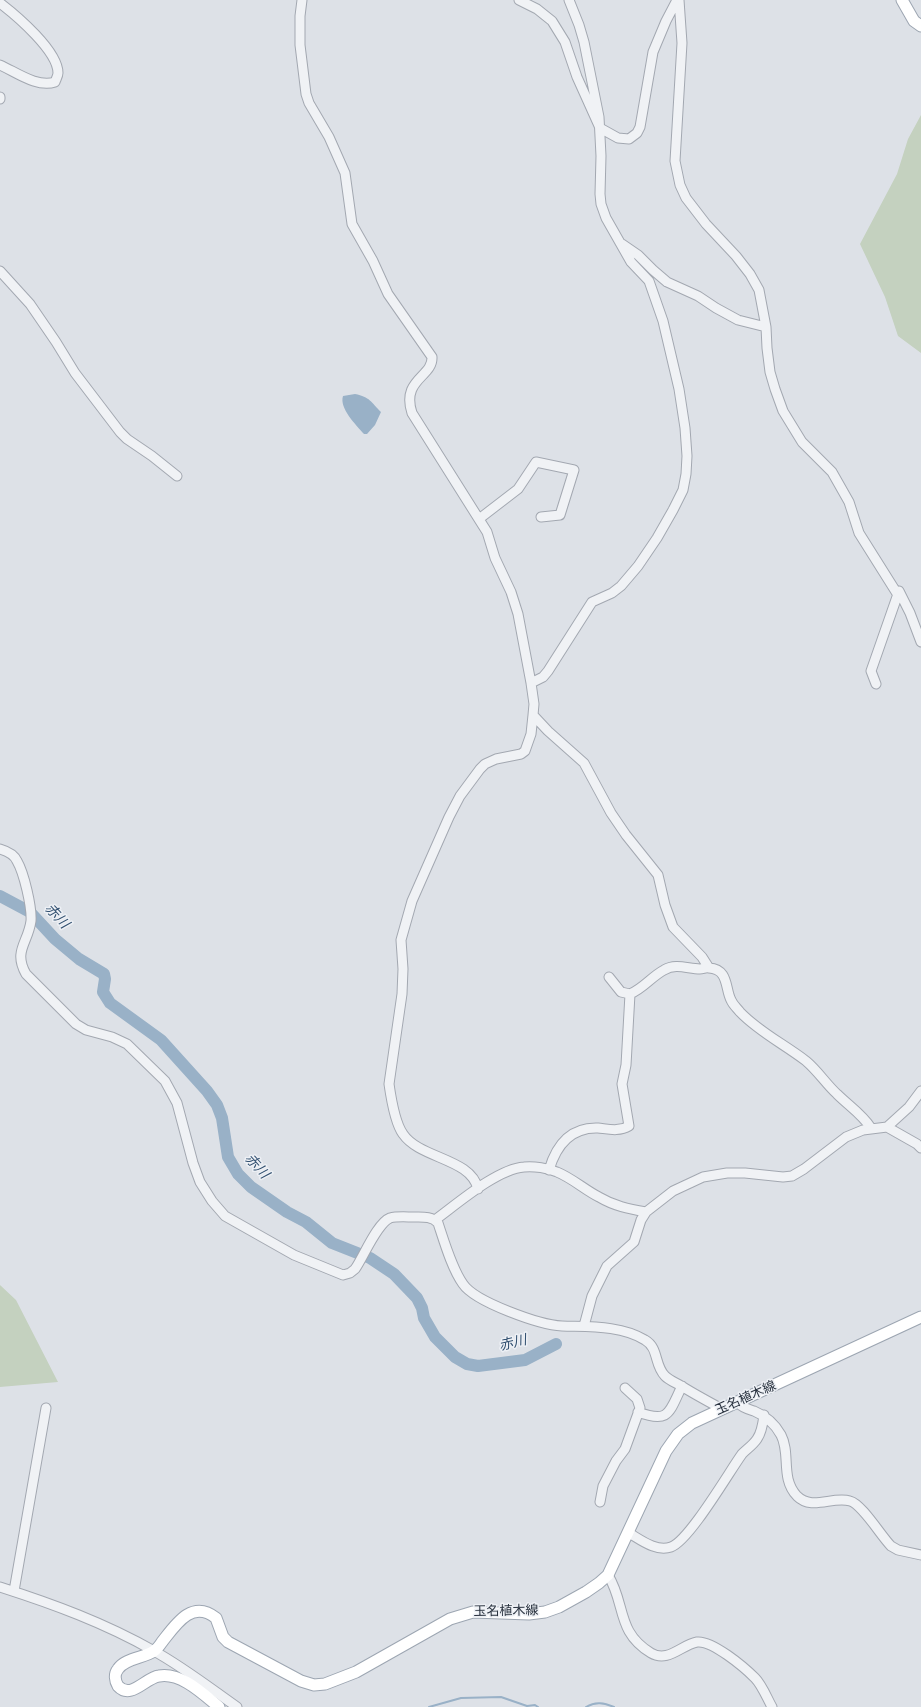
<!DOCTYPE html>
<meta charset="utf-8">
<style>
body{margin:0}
canvas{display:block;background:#dde1e7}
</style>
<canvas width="921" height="1707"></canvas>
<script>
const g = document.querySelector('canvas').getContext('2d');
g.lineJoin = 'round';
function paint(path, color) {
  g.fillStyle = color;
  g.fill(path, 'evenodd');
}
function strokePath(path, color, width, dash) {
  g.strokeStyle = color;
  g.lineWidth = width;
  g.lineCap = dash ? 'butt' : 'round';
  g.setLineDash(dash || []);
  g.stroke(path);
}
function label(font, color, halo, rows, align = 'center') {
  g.font = font + ' "Source Sans 3","Noto Sans JP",sans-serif';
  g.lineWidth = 3;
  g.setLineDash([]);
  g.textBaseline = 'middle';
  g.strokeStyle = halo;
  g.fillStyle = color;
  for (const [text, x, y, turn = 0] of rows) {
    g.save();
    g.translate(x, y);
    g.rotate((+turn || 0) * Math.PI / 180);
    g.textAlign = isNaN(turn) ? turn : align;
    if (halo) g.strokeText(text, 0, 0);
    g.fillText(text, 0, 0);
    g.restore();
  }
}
paint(new Path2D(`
 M921,115V353L898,336L885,297L860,244L897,174L908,139Z
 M0,1285L16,1300L58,1382L0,1387Z`), '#c4d1bf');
paint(new Path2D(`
 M355,394C370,397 371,402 381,412L375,425L367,434H364C356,425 339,408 343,396Z`), '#99b1c7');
strokePath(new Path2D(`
 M429,1707L461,1698L501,1697L527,1706L535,1705L538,1707
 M586,1707C596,1701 604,1703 614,1707`), '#99b1c7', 2);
strokePath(new Path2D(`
 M0,896L30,912L55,939L79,959L104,974L105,979L103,992L110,1003L161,1040L207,1091L217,1105L222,1118L228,1157L238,1174L251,1187L287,1212L306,1222L332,1243L370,1258L394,1274L417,1298L422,1308L424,1318L435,1337L455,1357L467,1364L478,1366L525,1360L556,1344`), '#99b1c7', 12);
const minor = new Path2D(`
 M302,0L300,16V45L306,94L309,103L329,137L345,173L352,224L373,261L388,294L432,357C433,377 401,379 412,413L487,532L495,558L511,592L518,614L531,683L534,704L533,715L548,731L584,763L611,813L626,835L658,875L665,905L673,927L702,957L709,968
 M519,0L537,9L552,21L565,42L577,77L600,128L618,138L629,139L637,133L640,127L653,52L666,21L677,0
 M679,0L682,43L675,161L680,185L686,198L706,224L736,256L750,274L759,290L766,327L767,348L770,372L775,389L783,411L802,442L832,472L849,502L859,533L898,595
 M0,3C17,16 58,51 58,73C58,76 56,79 55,82C37,88 16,72 0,65
 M0,97V99
 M622,244L638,255L653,270L667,282L698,296L716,308L738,320L766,327
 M0,271L30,304L56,342L75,373L120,432L127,439L152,456L177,476
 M479,519L518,489L536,462L574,470L560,515L541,517
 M531,683L543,677L548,671L592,602L612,593L621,586L638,566L657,538L673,510L683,490L686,474L687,456L685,428L679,389L663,321L649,281L631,262L606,218L601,204L600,194L601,156L599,117L584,42L579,25L569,0
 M876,684L871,671L899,591L910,613L921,642
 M0,849C7,851 14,854 17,861C24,873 32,907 31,921C28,943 13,951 26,974L76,1024L86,1030L112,1037L127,1044L165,1081L177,1103L193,1163L200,1182L212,1201L225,1216L294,1255L343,1275L350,1273L355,1269C363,1258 377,1223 390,1218C397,1216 407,1217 414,1217C422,1217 432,1216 438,1223C444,1241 452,1269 463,1284C475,1302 540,1325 562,1326C588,1327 621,1325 645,1340C659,1348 654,1365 665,1376C670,1381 677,1383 683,1387C696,1395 709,1402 722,1409
 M609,977L621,992L630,994C644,988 651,977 664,970C676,963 688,969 700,969C703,969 706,967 709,968C729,969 725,989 731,1000C733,1005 737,1008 740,1012C759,1032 784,1044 806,1061C818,1071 826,1084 837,1094C849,1106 862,1114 871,1128
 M887,1127L909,1107L921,1091
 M549,1170C556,1146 570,1127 598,1128C608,1129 619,1132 629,1126L622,1084L626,1065L630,994
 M478,1189C471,1158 420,1159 403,1134C395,1123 391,1098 389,1084L402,994L403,969L401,940L412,901L449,817L460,796L480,769L485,764L496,759L521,754L525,751L531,734L533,715
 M435,1220C457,1204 497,1169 524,1167C534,1166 548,1168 557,1172C572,1178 585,1190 599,1197C614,1206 629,1209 646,1212
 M584,1326L592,1296L607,1266L634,1242L641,1220L646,1212L673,1191L703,1177L727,1173H745L783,1177L792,1176L804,1169L846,1137L863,1130L887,1127L917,1144L921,1148
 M738,1403C743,1408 748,1409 754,1411C766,1416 775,1424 781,1435C791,1454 780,1478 797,1496C812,1511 832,1496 850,1501C862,1504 881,1536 891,1546L898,1550L921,1555
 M638,1412C670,1424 669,1412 682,1386
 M600,1502L603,1486L616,1461L625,1449L640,1408L637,1399L625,1388
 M629,1533C641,1540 656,1552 671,1547C689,1541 729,1472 742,1454C747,1449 753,1445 757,1439C762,1432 763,1423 764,1415
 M608,1575C626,1604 616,1632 651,1653C668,1663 681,1645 697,1642C712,1640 744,1667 755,1678C762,1685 767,1698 772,1707
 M0,1587C53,1604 105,1623 154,1651C183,1667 210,1688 237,1707
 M14,1591L46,1408`);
const major = new Path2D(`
 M902,0L914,21L921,26
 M219,1707C203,1694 181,1672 159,1676C145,1678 131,1700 118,1686C115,1681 114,1674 118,1669C125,1658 144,1658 154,1651C157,1649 160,1645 162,1642C176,1624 192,1599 216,1618L223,1637L228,1642L301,1681L314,1685L325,1684L356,1672L450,1619L473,1612L529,1614L545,1612L559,1607L586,1592L599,1583L608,1575L666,1451L678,1434L692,1423L921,1317`);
strokePath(minor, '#a3a8b1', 11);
strokePath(major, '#9da6b2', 13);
strokePath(minor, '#f0f2f5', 9);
strokePath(major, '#fff', 11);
label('13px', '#27303d', '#edf0f5', [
 ["玉名植木線",746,1399,-24],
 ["玉名植木線",506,1612,-1]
]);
label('italic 14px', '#325070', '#edf0f5', [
 ["赤川",56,917,47],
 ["赤川",256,1167,48],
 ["赤川",513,1344,-13]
]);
</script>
